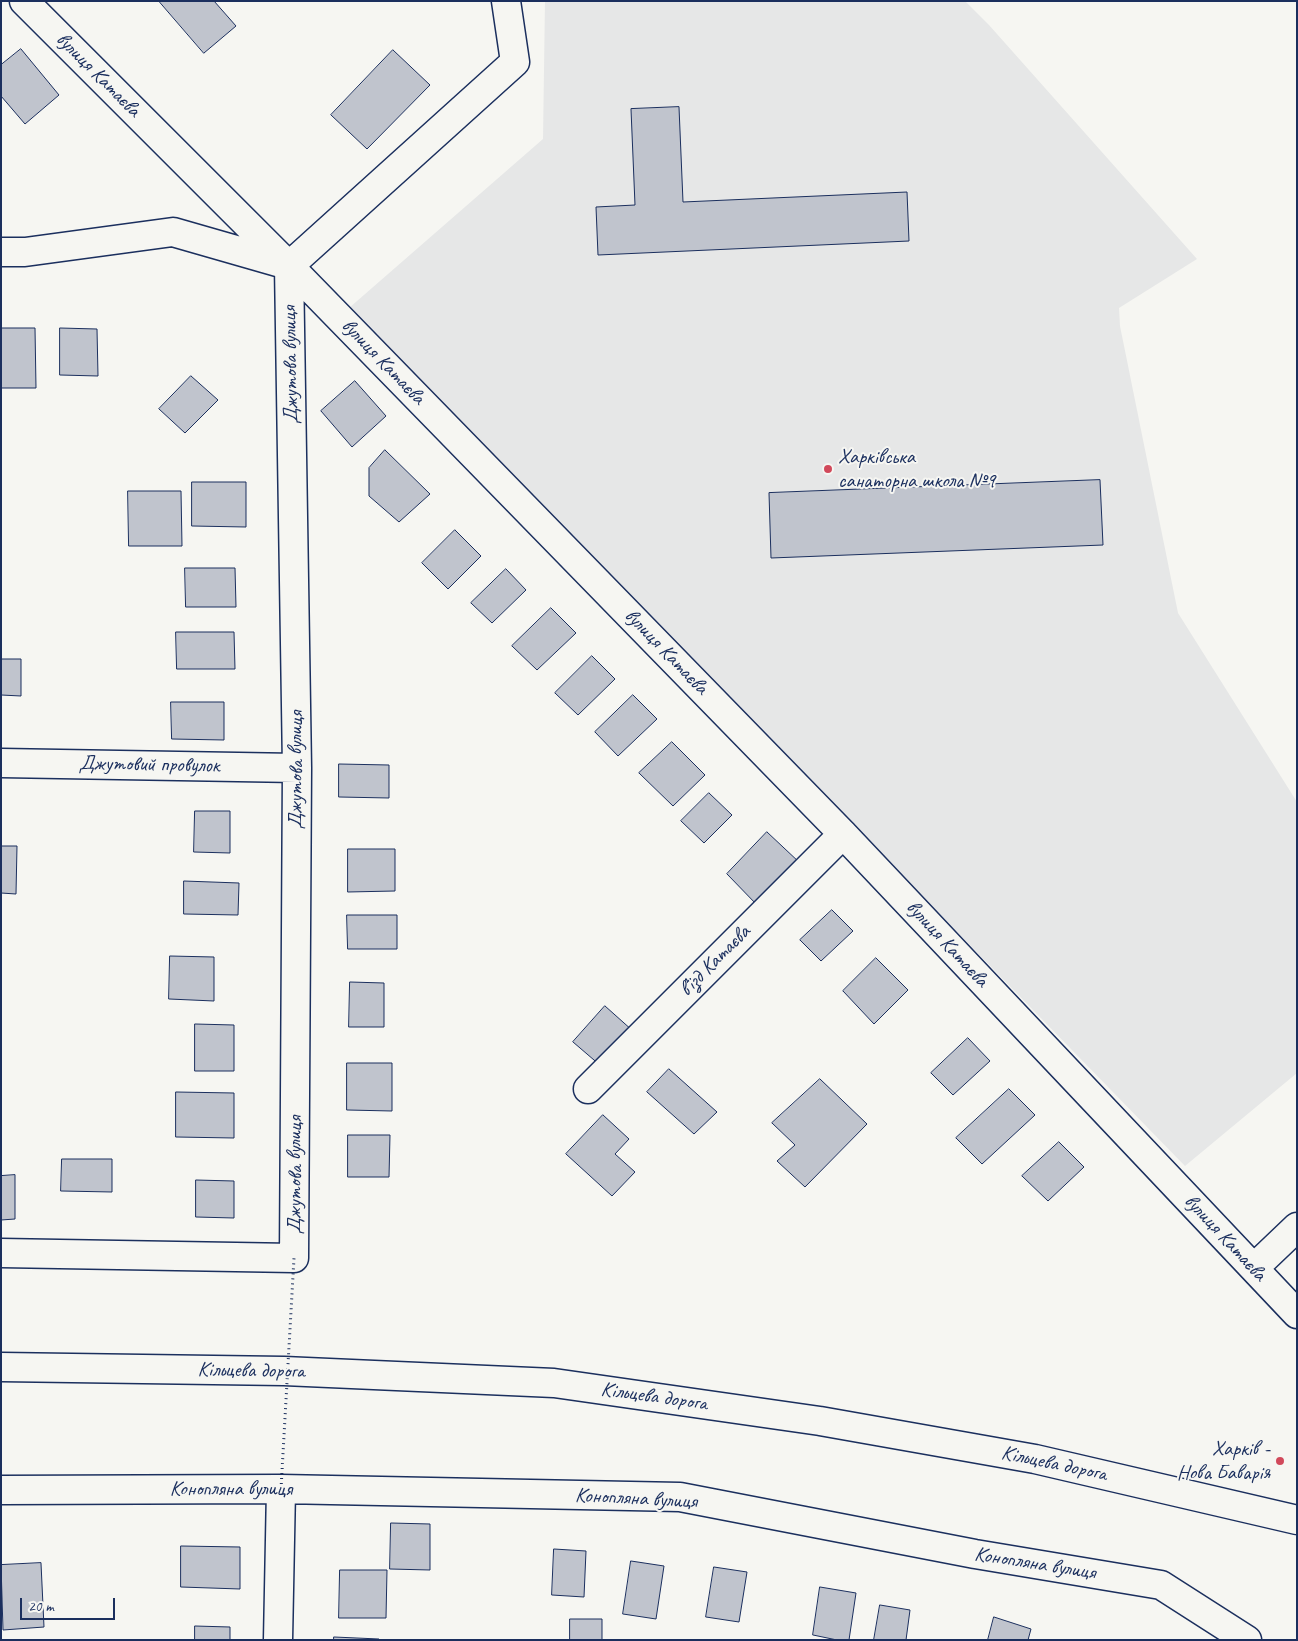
<!DOCTYPE html>
<meta charset="utf-8">
<style>
body{margin:0}
#map{position:relative;width:1298px;height:1641px;overflow:hidden;background:#f6f6f2;font-family:Caveat,sans-serif}
canvas{display:block}
.frame{position:absolute;inset:0;border:2px solid #1b2f5e;pointer-events:none}
.scale{position:absolute;left:20px;top:1598px;width:95px;height:22px;box-sizing:border-box;border:2px solid #1b2f5e;border-top:0;padding-left:6px;font-size:15px;line-height:18px;white-space:nowrap;color:#1b2f5e;-webkit-text-stroke:4px #f6f6f2;paint-order:stroke}
</style>
<div id="map">
<canvas width="1298" height="1641"></canvas>
<div class="frame"></div>
<div class="scale">20 m</div>
</div>
<script>
const g = document.querySelector('canvas').getContext('2d');
g.lineJoin = 'round';
function paint(path, color) {
  g.fillStyle = color;
  g.fill(path, 'evenodd');
}
function strokePath(path, color, width, dash) {
  g.strokeStyle = color;
  g.lineWidth = width;
  g.lineCap = dash ? 'butt' : 'round';
  g.setLineDash(dash || []);
  g.stroke(path);
}
function label(font, color, halo, rows, align = 'center') {
  g.font = font + ' Caveat,sans-serif';
  g.lineWidth = 4;
  g.setLineDash([]);
  g.textBaseline = 'middle';
  g.strokeStyle = halo;
  g.fillStyle = color;
  for (const [text, x, y, turn = 0] of rows) {
    g.save();
    g.translate(x, y);
    g.rotate((+turn || 0) * Math.PI / 180);
    g.textAlign = isNaN(turn) ? turn : align;
    if (halo) g.strokeText(text, 0, 0);
    g.fillText(text, 0, 0);
    g.restore();
  }
}
paint(new Path2D(`
 M545,1H965L989,25L1197,259L1119,308L1120,326L1178,613L1297,802V1073L1185,1166L349,308L543,139Z`), '#e6e7e7');
const building = new Path2D(`
 M159,1H214L236,26L204,53Z
 M21,49L59,95L25,124L1,96V65Z
 M393,50L430,85L367,149L331,115Z
 M679,107L683,202L907,192L909,241L598,255L596,207L635,205L631,109Z
 M1,328H35L36,388H1Z
 M60,328L97,329L98,376L60,375Z
 M191,376L218,400L185,433L159,409Z
 M355,381L386,416L352,447L321,411Z
 M385,450L430,494L399,522L369,496V468Z
 M1100,480L1103,545L771,558L769,493Z
 M192,482H246V527L192,526Z
 M128,491H181L182,546H129Z
 M455,530L481,556L448,589L422,563Z
 M185,568H235L236,607H186Z
 M506,569L526,590L492,623L471,603Z
 M551,608L576,633L537,670L512,646Z
 M176,632H234L235,669H177Z
 M592,656L615,679L578,715L555,693Z
 M1,659H21V696L1,695Z
 M633,695L657,719L618,756L595,732Z
 M171,702H224V740L172,739Z
 M672,742L705,775L673,806L639,773Z
 M339,764L389,765V798L339,797Z
 M709,793L732,815L704,843L681,821Z
 M195,811H230V853L194,852Z
 M767,832L800,863L758,906L727,874Z
 M1,846H17L16,894L1,893Z
 M348,849H395V891L348,892Z
 M184,881L239,883L238,915L184,914Z
 M832,910L853,931L821,961L800,940Z
 M347,915H397V949H348Z
 M170,956L214,957V1001L169,999Z
 M876,958L908,990L874,1024L843,991Z
 M350,982L384,983V1027H349Z
 M605,1006L633,1031L601,1066L573,1042Z
 M195,1024L234,1025V1071H195Z
 M968,1038L990,1061L953,1095L931,1073Z
 M347,1063H392V1111L347,1110Z
 M669,1069L717,1112L694,1134L647,1092Z
 M820,1079L867,1124L805,1187L777,1161L795,1145L772,1123Z
 M1009,1089L1035,1115L982,1164L956,1138Z
 M176,1092L234,1093V1138L176,1137Z
 M603,1115L629,1139L615,1154L635,1172L612,1196L566,1154Z
 M348,1135H390L389,1177H348Z
 M1059,1142L1084,1167L1048,1201L1022,1176Z
 M62,1159H112V1192L61,1191Z
 M15,1175V1219L1,1220V1176Z
 M196,1180L234,1181V1218L196,1217Z
 M391,1523L430,1524V1570L390,1569Z
 M181,1546L240,1547V1589L181,1587Z
 M554,1549L586,1551L584,1597L552,1595Z
 M631,1561L664,1566L656,1619L623,1614Z
 M41,1563L44,1627L3,1630L1,1565Z
 M714,1567L747,1572L739,1622L706,1617Z
 M340,1570H387L386,1618H339Z
 M820,1587L856,1593L849,1640H837L813,1635Z
 M880,1605L910,1610L906,1640H874Z
 M994,1617L1031,1629L1028,1640H988Z
 M570,1619H602V1640H570Z
 M195,1626L230,1627V1640H195Z
 M334,1637L379,1639V1640H334Z`);
paint(building, '#c0c4cd');
strokePath(building, '#1b2f5e', 1);
const minor = new Path2D(`
 M24,1L289,266L843,834L1297,1314
 M1,252H25L173,232L288,265
 M1,763L297,768
 M588,1089L843,834
 M1,1253L294,1258L297,768L289,266L515,62L506,1
 M1254,1268L1297,1227
 M1,1490L281,1489L680,1497L975,1554L1161,1585L1247,1640
 M278,1640L281,1489`);
const trunk = new Path2D(`
 M1,1367L284,1371L554,1383L820,1421L1035,1459L1297,1520`);
strokePath(minor, '#1b2f5e', 31);
strokePath(trunk, '#1b2f5e', 31);
strokePath(minor, '#f6f6f2', 28);
strokePath(trunk, '#f6f6f2', 28);
strokePath(new Path2D(`
 M281,1489L294,1258`), '#1b2f5e', 3, [1, 4]);
for (const [x, y, r, color] of [
 [828,469,5,"#d1495b"],
 [1280,1461,5,"#d1495b"]
]) {
  const dot = new Path2D();
  dot.arc(x, y, r, 0, 2 * Math.PI);
  g.fillStyle = color;
  g.fill(dot);
  strokePath(dot, '#f6f6f2', 2);
}
label('21px', '#1b2f5e', '#f6f6f2', [
 ["вулиця Катаєва",98,75,45],
 ["вулиця Катаєва",383,362,46],
 ["Джутова вулиця",291,365,-91],
 ["вулиця Катаєва",666,652,46],
 ["Джутовий провулок",149,765,1],
 ["Джутова вулиця",296,770,-90],
 ["вулиця Катаєва",947,944,47],
 ["в’їзд Катаєва",715,961,-45],
 ["Джутова вулиця",295,1175,-90],
 ["вулиця Катаєва",1225,1238,47],
 ["Кільцева дорога",251,1371,1],
 ["Кільцева дорога",654,1397,8],
 ["Кільцева дорога",1054,1464,12],
 ["Конопляна вулиця",231,1489],
 ["Конопляна вулиця",636,1499,3],
 ["Конопляна вулиця",1035,1564,9]
]);
label('21px', '#1b2f5e', '#f6f6f2', [
 ["Харківська",838,457],
 ["санаторна школа №9",838,481],
 ["Харків -",1270,1449,"right"],
 ["Нова Баварія",1270,1473,"right"]
], 'left');
</script>
